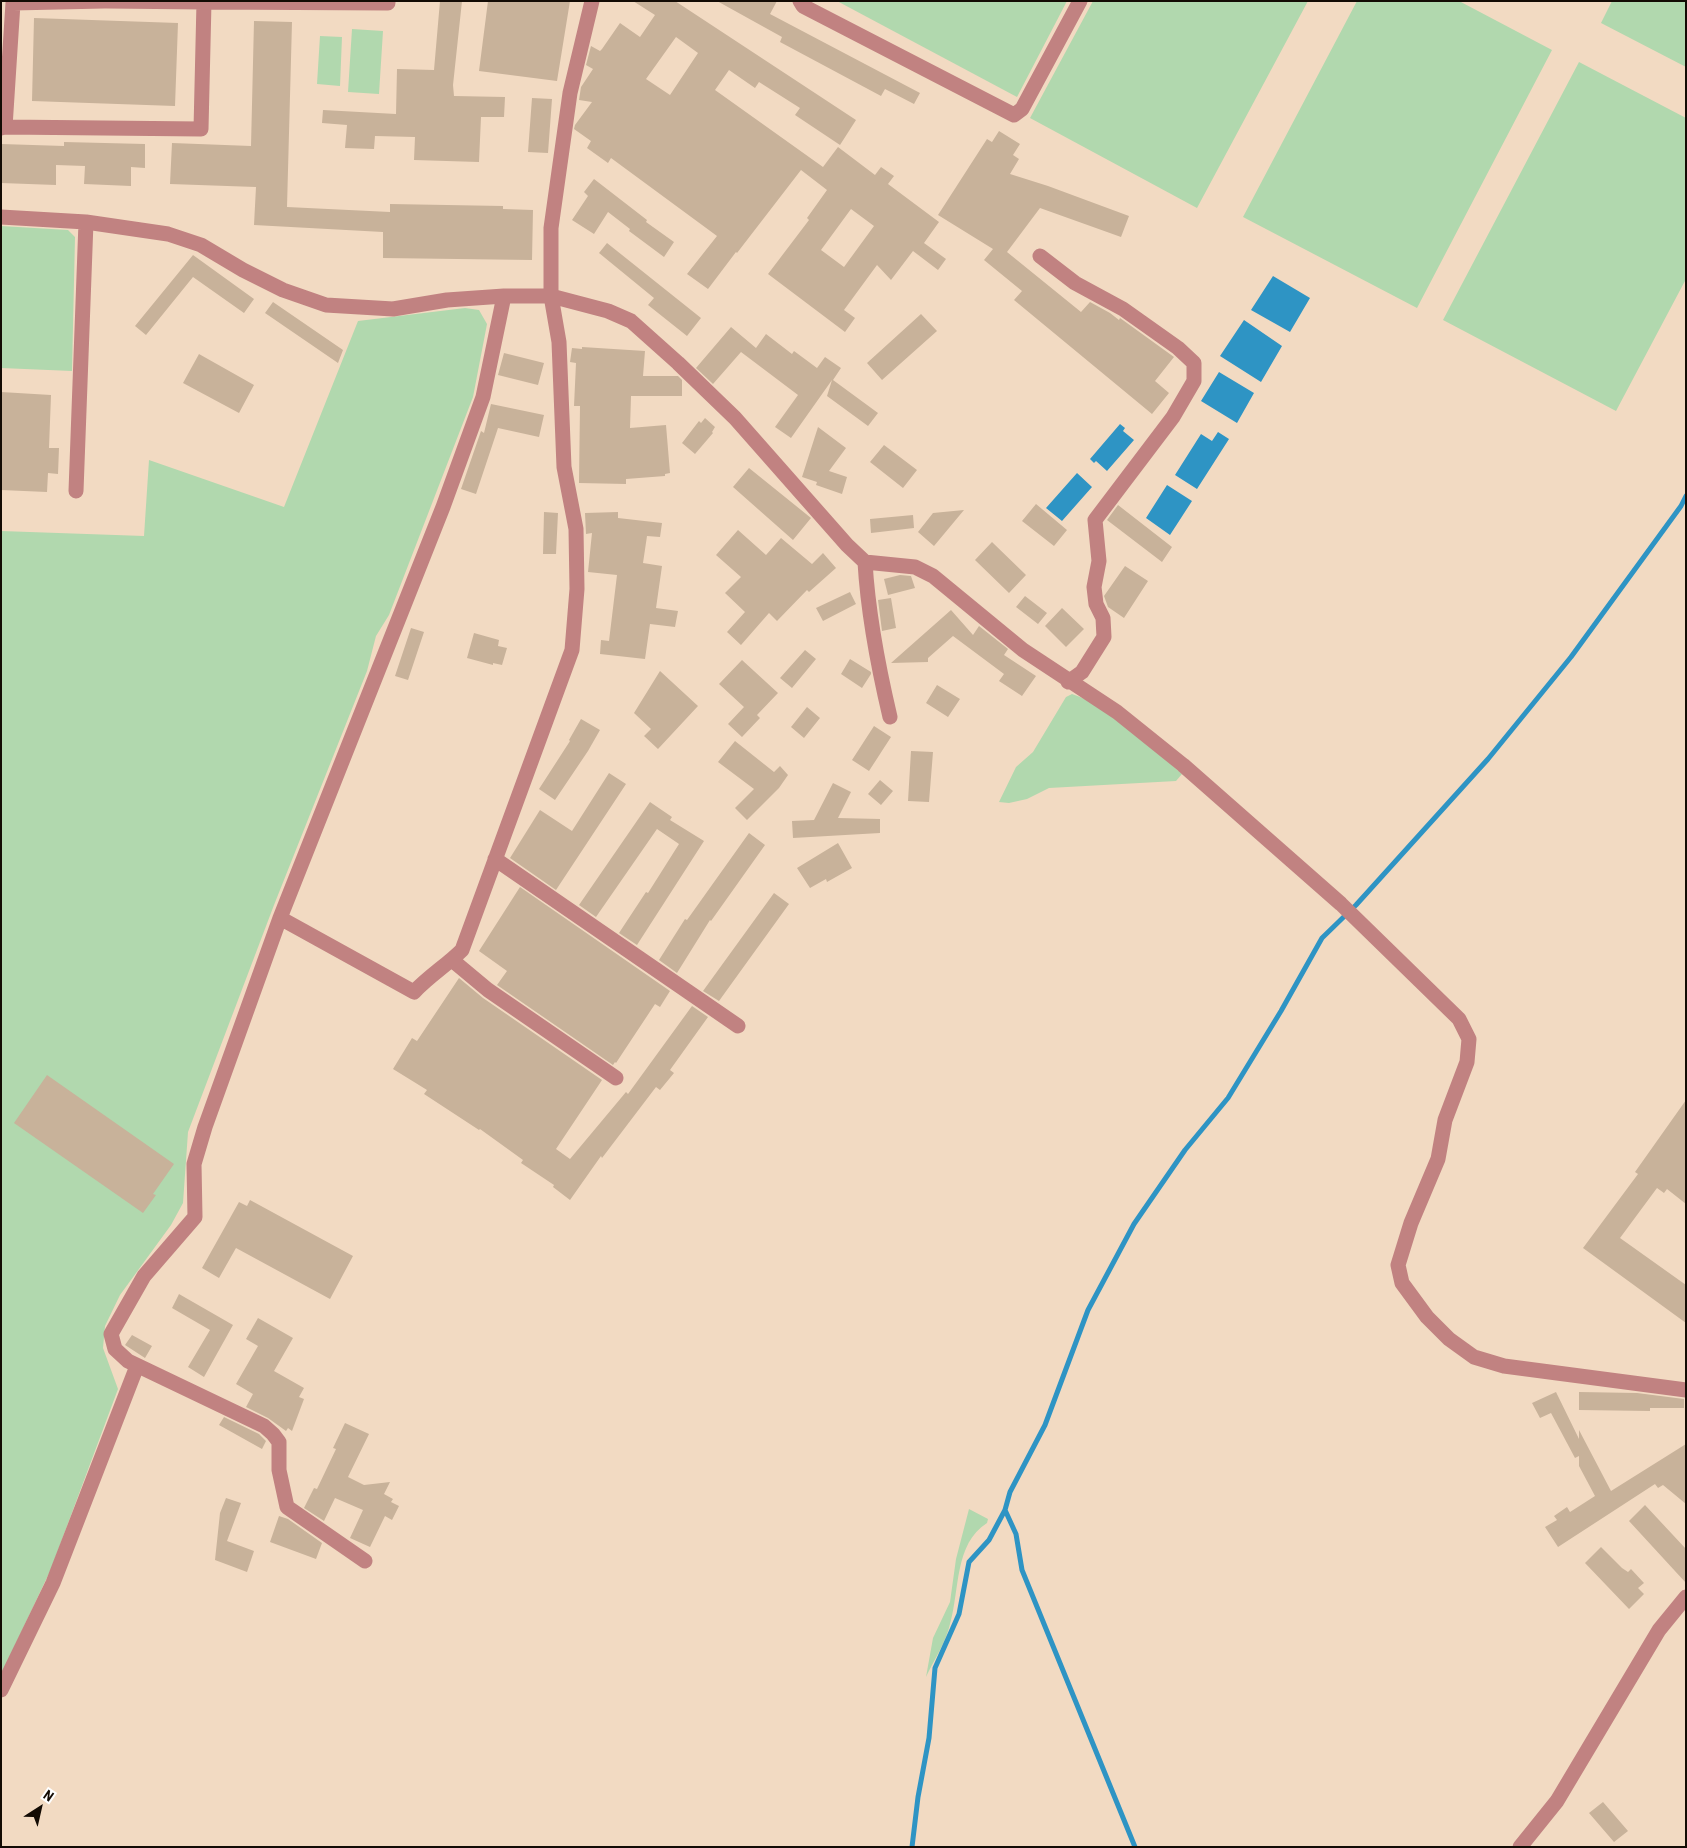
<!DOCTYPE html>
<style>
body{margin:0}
#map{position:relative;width:1687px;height:1848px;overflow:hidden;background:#f2dac2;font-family:"Roboto Condensed",sans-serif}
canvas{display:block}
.frame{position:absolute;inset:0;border:2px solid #130b04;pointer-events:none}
.north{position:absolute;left:15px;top:1783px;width:50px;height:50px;-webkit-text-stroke:4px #fff;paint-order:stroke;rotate:35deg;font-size:14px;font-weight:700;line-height:20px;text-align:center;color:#130b04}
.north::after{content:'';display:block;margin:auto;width:18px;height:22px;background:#130b04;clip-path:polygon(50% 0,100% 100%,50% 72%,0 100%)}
</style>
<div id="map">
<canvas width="1687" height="1848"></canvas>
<div class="frame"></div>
<div class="north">N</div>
</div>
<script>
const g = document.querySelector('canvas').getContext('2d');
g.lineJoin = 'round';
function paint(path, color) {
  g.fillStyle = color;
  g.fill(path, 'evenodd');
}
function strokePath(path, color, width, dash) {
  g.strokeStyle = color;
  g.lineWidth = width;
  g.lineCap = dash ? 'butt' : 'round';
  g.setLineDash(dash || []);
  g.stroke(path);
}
paint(new Path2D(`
 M837,1H1067L1017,97Z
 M1093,1H1308L1197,208L1030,118Z
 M1357,1H1459L1552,50L1417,308L1243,217Z
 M1612,1H1686V67L1601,23Z
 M352,29L383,31L379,94L348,92Z
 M320,36L342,37L340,86L317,84Z
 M1579,62L1686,118V279L1616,411L1443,320Z
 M1,226L68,230L75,237L72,371L1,368Z
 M465,308L479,310L487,324L473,397L389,615L376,636L367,671L274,905L188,1132L183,1203L171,1225L120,1295L105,1326L103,1348L118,1389L51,1569L1,1675V531L144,536L149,460L284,507L358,321Z
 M1072,694C1116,709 1148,744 1182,774L1176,781L1049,788L1027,799L1009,803L999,802L1016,767L1033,752L1066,697Z
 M969,1509L988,1519L987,1523C954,1544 960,1590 950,1624C946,1642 934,1660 926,1677L933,1638L950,1602L956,1559Z`), '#b1d8ae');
paint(new Path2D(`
 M1273,276L1310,298L1290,332L1251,310Z
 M1244,320L1282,346L1261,382L1220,356Z
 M1219,372L1254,393L1237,423L1201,401Z
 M1120,424L1125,428L1123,431L1134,440L1107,471L1096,461L1094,463L1090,459Z
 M1218,432L1229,439L1197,489L1175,475L1201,434L1212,441Z
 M1077,473L1092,487L1062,521L1046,508Z
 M1167,485L1192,501L1170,535L1146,518Z`), '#2e94c4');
strokePath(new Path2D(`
 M1005,1510L1016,1534L1022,1570L1135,1847
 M912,1847L918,1797L929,1738L935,1668L959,1614L969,1562L989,1540L1005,1510L1010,1492L1045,1425L1088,1310L1134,1224L1185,1150L1228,1098L1281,1011L1322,938L1356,905L1488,759L1571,657L1681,506L1686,496`), '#2e94c4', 5);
paint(new Path2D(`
 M440,1H462L453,85L454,96L505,97L504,117H481L479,162L414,160L415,137L375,136L374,149L345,148L347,125L322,123L323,110L396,114L397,69L434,70Z
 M488,1H570L557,81L479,71Z
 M633,1H675L856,120L840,145L795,115L800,108L759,82L755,88L729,70L715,90L823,167L838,147L875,175L881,167L894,176L888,184L939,222L924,243L946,259L938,270L913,251L891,280L877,265L844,310L855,318L845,332L768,274L809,220L807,218L827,190L801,170L737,253L736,252L708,289L687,274L717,236L611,158L608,163L587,148L591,141L574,129L575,125L592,102L579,100L581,87L593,69L586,65L591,46L600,51L602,49L620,23L640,37L655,15ZM676,37L698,53L670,95L646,79ZM851,209L874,226L844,267L821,250Z
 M717,1H777L770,14L920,93L914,104L885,89L881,96L780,42L782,37Z
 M34,18L178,23L175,106L32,101Z
 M254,21L292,22L287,207L390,212V204L503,206V209L533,210L532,260L383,258V232L254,225L256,187L170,184L172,143L251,146Z
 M532,98L552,99L548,153L528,152Z
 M999,131L1020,144L1013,155L1019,159L1010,174L1048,186L1129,216L1121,237L1040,208L1007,252L1081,312L1090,302L1110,313L1119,320L1120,318L1174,357L1155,381L1169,393L1152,414L1014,300L1022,291L984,260L993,249L938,215L987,139L992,142Z
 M64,142L145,144V168L131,167V186L84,184L85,166L56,165V185L1,183V144L64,146Z
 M594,179L647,220L646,222L674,242L664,257L629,231L630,229L608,212L594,234L572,220L588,196L584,192Z
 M607,243L701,318L687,336L648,305L654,298L599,253Z
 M193,255L254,299L244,313L193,277L146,335L135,326Z
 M273,302L343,350L338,363L265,313Z
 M921,314L937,331L882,380L867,363Z
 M731,327L756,348L766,334L792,354L794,351L817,368L825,357L841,368L833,380L878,413L868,426L827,396L832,380L791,438L775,427L798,395L741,352L713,384L696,368Z
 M582,347L645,351L643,376H678L682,380V396H631L630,428L666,425L670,473L665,474V476L626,479V484L579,483L580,406H574L576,363L570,362L572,348L582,349Z
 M504,353L544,363L538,385L498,375Z
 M199,354L254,385L239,413L183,383Z
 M1,392L51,395L49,448H59L58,474L48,473L47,492L1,490Z
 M491,404L544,415L539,437L498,428L476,494L461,489L481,431L484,433Z
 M705,418L715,427L712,432L713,433L695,454L682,443L699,421L701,423Z
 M818,427L846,448L829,471L847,477L842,494L816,485L817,482L802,477Z
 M884,445L917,470L903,488L870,462Z
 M749,468L811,518L793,540L733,487Z
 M1036,504L1067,530L1054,546L1022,521Z
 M1118,505L1172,547L1162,562L1107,520Z
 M964,510L934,546L918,532L933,513Z
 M544,512L558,513L556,554H543Z
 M618,512V518L662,523L660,537L647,536L643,563L662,566L656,608L678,611L675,627L650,624L645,659L600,654L601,640L609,641L617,575L588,572L592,533L586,534L585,513Z
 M913,515L914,528L871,533L870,519Z
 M738,530L766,555L781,538L812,564L823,553L836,568L809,592L807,590L777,621L769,613L741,645L727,632L745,612L725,593L741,577L716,555Z
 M992,542L1026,575L1009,593L975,560Z
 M1125,566L1148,581L1124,618L1108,607L1104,596Z
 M900,575L911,576L915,588L888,595L884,579Z
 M850,592L856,604L823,621L816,608Z
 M1025,596L1047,613L1038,624L1016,607Z
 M891,598L896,628L882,631L878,600Z
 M1062,608L1084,629L1066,647L1045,626Z
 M951,610L973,635L979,626L1008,649L1004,655L1036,676L1022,696L999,681L1004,674L953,636L928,658V662L891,663Z
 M411,628L424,632L408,680L395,676Z
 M474,633L499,640L498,646L507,648L502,665L493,663V665L467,658Z
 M805,650L816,659L792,688L780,678Z
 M850,659L871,672V674L862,688L841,674Z
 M742,660L778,693L757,715L760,718L742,737L728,724L744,707L719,684Z
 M660,671L698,706L658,749L644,736L651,729L634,713Z
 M937,685L960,699L948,717L926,703Z
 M807,707L820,718L804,738L791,727Z
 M581,719L600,730L588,751L555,800L539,789L570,741L569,740Z
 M874,726L891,737L869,771L852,760Z
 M735,741L774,772L780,766L788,775L779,788L747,820L735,808L754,789L718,762Z
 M911,751L933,752L929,802L908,801Z
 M609,773L626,784L556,890L510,858L540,810L572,831Z
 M880,780L893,791L881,805L868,794Z
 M833,783L851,792L838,818L880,819V833L793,838L792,821L814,820Z
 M650,802L672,817L670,820L704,841L637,945L619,933L646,892L648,893L679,844L657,829L596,917L579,905Z
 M749,833L765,845L711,921L710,920L677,973L659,960L685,919L687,920Z
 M838,843L852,868L827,882L826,879L810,888L797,868Z
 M520,887L670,991L660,1007L655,1004L616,1063L615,1062L613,1065L497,985L507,971L479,951Z
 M774,893L789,904L719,1001L703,991Z
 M459,978L483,998L602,1080L556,1149L570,1159L626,1092L628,1094L692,1006L708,1017L670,1070L674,1073L660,1090L656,1087L602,1158L601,1156L570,1200L553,1187L554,1185L521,1163L523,1160L480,1129L479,1130L424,1094L427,1090L393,1069L412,1038L417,1041Z
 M47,1075L174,1164L153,1194L156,1195L143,1213L14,1123Z
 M1686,1100V1204L1667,1189L1664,1193L1657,1188L1620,1238L1686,1285V1323L1583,1248L1638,1174L1635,1172Z
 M250,1200L353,1256L330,1299L236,1248L219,1278L202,1268L239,1202L247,1206Z
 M179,1294L233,1325L204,1377L188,1367L210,1330L172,1308Z
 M258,1318L293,1338L274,1371L304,1388L299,1397L304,1399L292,1431L288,1428L286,1431L268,1418L246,1407L253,1394L236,1384L258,1346L246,1339Z
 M132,1335L152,1346L145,1358L125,1345Z
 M1556,1392L1579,1439V1430L1611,1491L1686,1444V1504L1663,1485L1658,1488L1655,1484L1558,1547L1545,1527L1557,1520L1554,1516L1567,1507L1570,1512L1595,1496L1579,1466V1456L1575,1458L1551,1413L1540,1418L1532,1403Z
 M1579,1392L1637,1393L1684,1399V1408H1650V1411L1579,1410Z
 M224,1417L259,1434L266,1441L262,1449L219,1425Z
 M345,1423L369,1434L348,1477L364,1485L390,1482L384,1494L393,1499L391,1502L399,1506L392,1520L385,1516L370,1547L350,1538L363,1510L335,1498L324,1521L304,1508L314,1488L317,1489L336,1449L333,1448Z
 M226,1498L241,1503L227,1541L254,1551L247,1572L215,1560L220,1513Z
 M1645,1505L1686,1549V1583L1629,1521Z
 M279,1516L288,1519L322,1543L316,1559L270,1542Z
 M1601,1547L1622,1568L1628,1572L1631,1569L1644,1583L1638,1588L1644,1594L1629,1609L1585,1563Z
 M1603,1802L1628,1831L1614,1842L1589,1813Z`), '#c8b29a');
strokePath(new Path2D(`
 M800,1L803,6L1014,115L1022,109L1080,1
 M204,2L388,3V1
 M5,127L201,129L204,2L107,1
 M1,128L5,127L13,3L104,1
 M1,217L86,222L168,234L201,245L243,270L283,290L326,305L393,309L447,300L504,296H551L608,311L631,321L678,363L735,418L847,545L865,562L915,567L933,576L1023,650L1117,712L1183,765L1341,904L1459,1019L1469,1039L1467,1062L1445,1120L1438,1159L1411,1223L1398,1265L1402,1283L1427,1317L1449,1339L1474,1357L1504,1366L1686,1390
 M1040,256L1075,283L1123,309L1178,348L1194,363V381L1173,417L1095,520L1099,561L1094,587L1096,604L1103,618L1104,637L1082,672L1068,682
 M76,491L86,222
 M865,562C868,614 878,666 890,717
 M495,859L738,1026
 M280,918L414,992C429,976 447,965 462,950L572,650L577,589L576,529L564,467L559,342L551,296V228L570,93L592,1
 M452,960L488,990L616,1078
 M365,1561L287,1507L279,1470V1442L273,1434L264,1426L128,1361L115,1349L111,1334L144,1276L195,1217L194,1164L205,1127L280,918L443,507L483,397L504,296
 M1,1690L53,1583L137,1366
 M1520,1847L1557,1801L1659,1630L1686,1597`), '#c18281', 15);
</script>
